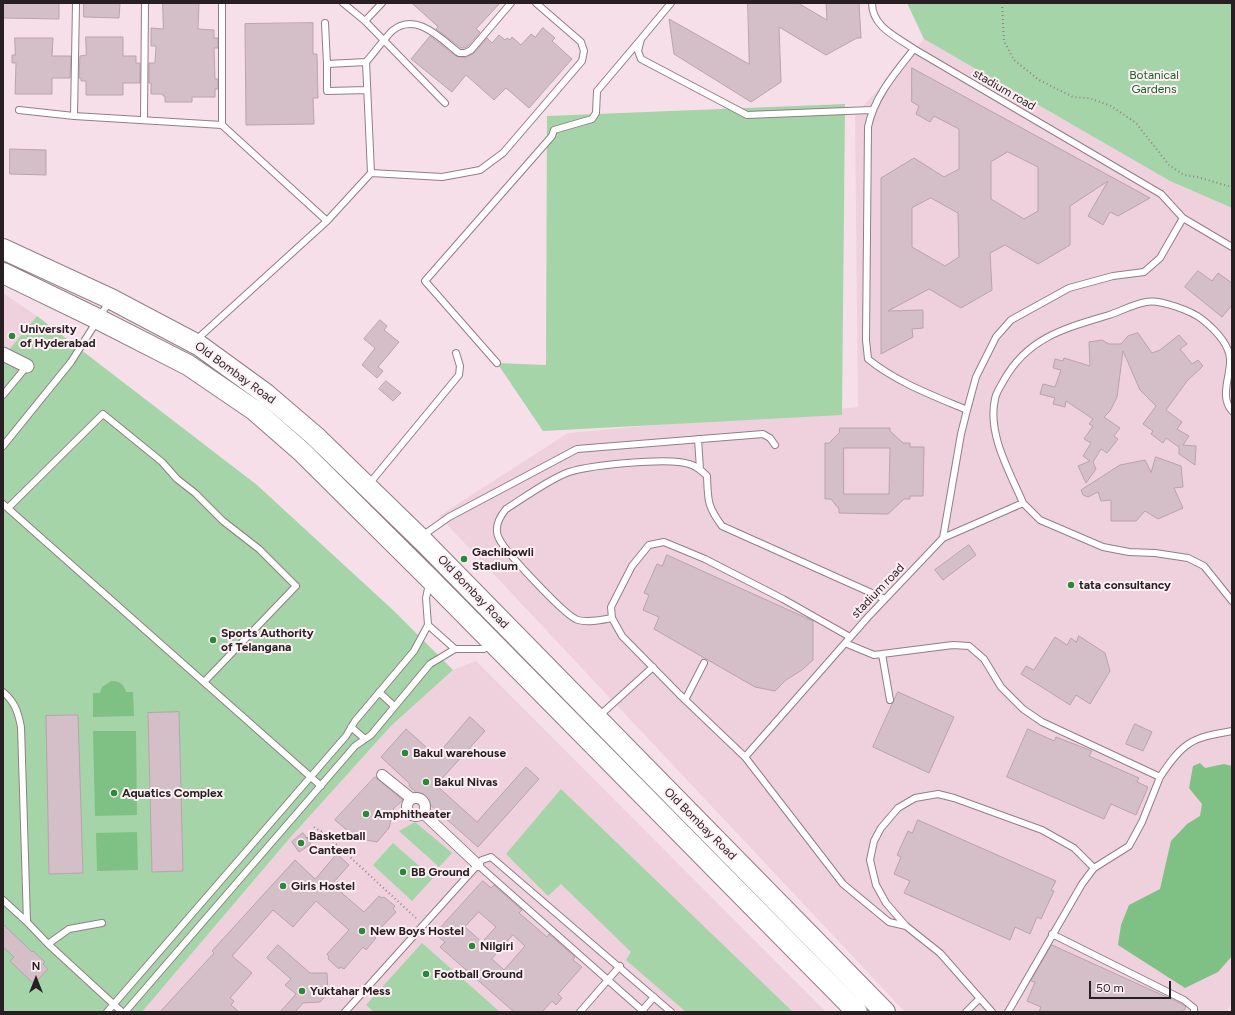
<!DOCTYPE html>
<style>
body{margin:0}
#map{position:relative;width:1235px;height:1015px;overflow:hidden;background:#f6dfe8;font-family:Figtree,sans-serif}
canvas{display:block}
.frame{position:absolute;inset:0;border:4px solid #281f23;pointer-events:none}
.north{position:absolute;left:16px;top:959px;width:40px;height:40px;-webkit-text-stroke:3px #fdeff4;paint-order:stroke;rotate:0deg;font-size:11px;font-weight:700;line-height:16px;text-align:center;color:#281f23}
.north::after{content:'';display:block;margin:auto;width:14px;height:18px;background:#281f23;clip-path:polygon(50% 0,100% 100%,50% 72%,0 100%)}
.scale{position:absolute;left:1089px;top:981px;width:82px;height:18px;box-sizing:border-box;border:2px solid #281f23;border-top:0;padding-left:5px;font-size:12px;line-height:14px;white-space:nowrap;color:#281f23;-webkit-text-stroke:3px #fdeff4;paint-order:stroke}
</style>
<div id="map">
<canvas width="1235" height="1015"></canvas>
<div class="frame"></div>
<div class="north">N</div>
<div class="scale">50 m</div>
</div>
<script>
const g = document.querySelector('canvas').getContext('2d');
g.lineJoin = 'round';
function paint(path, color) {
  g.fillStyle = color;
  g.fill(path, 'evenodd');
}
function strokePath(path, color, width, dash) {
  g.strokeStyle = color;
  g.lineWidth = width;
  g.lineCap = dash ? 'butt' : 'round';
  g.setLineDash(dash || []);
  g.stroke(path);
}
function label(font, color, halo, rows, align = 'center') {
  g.font = font + ' Figtree,sans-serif';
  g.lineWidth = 4;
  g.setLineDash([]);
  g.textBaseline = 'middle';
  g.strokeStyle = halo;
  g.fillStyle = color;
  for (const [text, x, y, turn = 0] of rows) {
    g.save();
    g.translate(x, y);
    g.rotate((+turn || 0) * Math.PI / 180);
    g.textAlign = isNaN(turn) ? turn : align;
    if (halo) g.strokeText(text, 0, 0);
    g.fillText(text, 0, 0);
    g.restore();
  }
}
paint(new Path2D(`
 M924,39L1170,181L1232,208V1001L1227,1012H905L439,516L568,433L858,407L855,115Z
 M3,293L37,316L3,357Z
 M476,661L826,1012H142L289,839L391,726L453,670Z`), '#efd1dd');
paint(new Path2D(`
 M907,3H1232V208L1170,181L924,39Z
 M845,104L842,415L543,431L497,363L546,365L547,116Z
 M37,316L257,485L394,611L453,670L391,726L289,839L142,1012H3V357Z
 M561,789L793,1012H686L626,960L631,952L561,884L548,896L506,854Z
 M415,822L452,853L439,867L399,831Z
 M393,843L433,878L412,901L373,865Z
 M422,943L500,1012H374L366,1005Z`), '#a5d4a8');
paint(new Path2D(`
 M111,681C119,681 124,684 126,692H133L134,716L93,717V693H100L102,687Z
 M93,731H136L137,815L95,816Z
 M1200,763L1205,768L1224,764L1232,766V956L1218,972L1185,988L1118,945L1121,925L1129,905L1160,889L1171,841L1187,824L1200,816L1202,804L1189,788L1193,766Z
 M137,832L138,870L97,871L96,833Z`), '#7fc084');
const building = new Path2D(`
 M3,3H59V19L3,18Z
 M84,3H120L119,18L84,17Z
 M163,3H199L198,29L214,30V38H218V48H214L215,79H218V89H215V97H192V102H165V96H163V94H151V83H149V63H155L156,46H151V28L163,29Z
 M412,3H500L476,29L480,32L468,46L464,48H461L436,29L438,27Z
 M748,3H798L827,20L826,3H859L861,38H857L826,55L779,27L781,82L751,102L674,54L669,19L749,64Z
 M313,23V54H317L318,98H313L314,124L246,125L245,24Z
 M543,28L555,38L552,41L572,59L529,108L506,88L494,100L466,75L452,92L411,59L430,36L456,56L465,58L474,53L487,38L492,43L499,35L505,40L507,38L510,40L512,37L521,45L531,34L535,37Z
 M86,37H123V56H136V63H140V83H123V95H86V81H81V78H79L80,56L86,55Z
 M15,38H53L52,56H71L70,78H52V94H15L16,63H12V55H15Z
 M912,68L1150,198L1118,216L1110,212L1103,225L1088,216L1108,181L1070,206V245L1038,264L1005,245L990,253L992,290L961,308L929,289L888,311L923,310V328L912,329L913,337L881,354V178L914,158L944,177L959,169V129L934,116L930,122L916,114L919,106L912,102ZM1008,152L1038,167V211L1024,219L991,199V162ZM931,198L958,213L959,257L945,266L912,247V208Z
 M10,149L46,150V175L10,174Z
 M1198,271L1212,281L1218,273L1232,283V305L1222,317L1185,287Z
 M380,320L387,326L384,330L399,342L378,367L383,371L377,378L362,365L375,348L364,339Z
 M1138,333L1152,353L1160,350L1179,335L1187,344L1180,349L1192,364L1198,360L1203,366L1187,381L1166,410L1182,422L1177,429L1189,436L1183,445L1196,446L1195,465L1179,454V447L1166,438L1163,443L1151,434L1153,431L1143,424L1156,406L1140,390L1123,351L1117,397L1110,411L1104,417L1120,428L1114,436L1118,439L1107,453L1101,449L1093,462L1096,469L1086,483L1078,466L1090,461L1083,456L1091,443L1084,439L1093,426L1089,424L1093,419L1066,401L1065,407L1053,404L1055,398L1040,394L1043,384L1055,387L1061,370L1053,368L1055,359L1063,361L1064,358L1090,366L1089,342L1102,340L1109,344H1121L1128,336Z
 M386,381L401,393L393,401L379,389Z
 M840,428H890V431L903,443H910V447H924L923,496H910V499H904L888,514L839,513V509L831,499H825V443H829L839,433ZM844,448H890L889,494H844Z
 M1156,457L1181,466L1183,487L1174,488L1183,508L1158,519L1145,511L1136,521H1111V500L1101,501L1098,492L1088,497L1083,495L1081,490L1120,465L1145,460L1151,472Z
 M969,545L976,555L943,580L935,570Z
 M667,555L813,621V660L802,670L786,680L775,691L755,687L654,629L659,617L643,610L649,595L644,593L657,564L662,566Z
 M1079,636L1105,653L1110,671L1090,704L1076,695L1070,705L1021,674L1026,666L1034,670L1055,637L1067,645L1071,638L1076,642Z
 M898,692L954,717L929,773L873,747Z
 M179,712L183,871L152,872L148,713Z
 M69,715H78L83,873L49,874L46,716Z
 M470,717L485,731L436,785L477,822L526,767L539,779L478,847L409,786L410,784L381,757L406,729L436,756Z
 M1135,724L1152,732L1143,751L1126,744Z
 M1028,729L1054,741L1056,737L1092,751L1089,756L1139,778L1137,782L1148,787L1136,815L1111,804L1104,819L1007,777Z
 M375,777L403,800L394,808L389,828L377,842L356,838L335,820Z
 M918,820L1056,881L1051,890L1054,891L1041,919L1037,917L1030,934L1015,927L1010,940L904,893L910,881L894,874L901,857L897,855L908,831L912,833Z
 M303,833L311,844L299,852L292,842Z
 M337,854L349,865L332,884L344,895L364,912L379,896L382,898L384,897L395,906L393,909L396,912L373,936L376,938L366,950L363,947L344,969L340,967L339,969L328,959L329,957L327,954L349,930L316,901L293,927L273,910L232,956L252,973L230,998L234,1001L231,1005L239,1012H160L214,953L212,951L295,860L315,879Z
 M483,881L491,888L494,885L522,910L519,913L547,937L549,934L575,957L573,960L582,967L558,994L562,998L556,1005L552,1001L542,1012H514L440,947L445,942L435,934ZM479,912L496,927L482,942L465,927ZM513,935L525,946L504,970L492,959Z
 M3,924L32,952L33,951L45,962L43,964L48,969L34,984L10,961L14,957L3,947Z
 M278,945L310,973H327L328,993L320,1002L303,1003L295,1012H280L296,994L285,985L291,979L267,958Z
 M1052,945L1182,1004L1186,1007L1183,1012H1039L1041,1007L1027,1001L1035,982L1031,981Z`);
paint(building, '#d4bec7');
strokePath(building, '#b9a3ac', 1);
const service = new Path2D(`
 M222,3V125L327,221
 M343,3L365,21L445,103
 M671,3L641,39L638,51L641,59L747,115L871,110
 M872,3C872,27 897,37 914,49
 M365,21L382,3
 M325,23L327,64
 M367,90L327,91V64L366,62C374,53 384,39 392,31C416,11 441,39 459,53H465L471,50L511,3
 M19,110L74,116L222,125
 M74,116L76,3
 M144,120L145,3
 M371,173L442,177L480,170L503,153L582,61L584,51L581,42L536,3
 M1183,218L1232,247
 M195,341L327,221L371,173L366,62
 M497,363L425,281L552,136L554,130L592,119L596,113L597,91L641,39
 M3,395L27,366
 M698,439L700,469
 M3,446L71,362L109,302
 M369,484L459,375L460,366L456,353
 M1023,503L1040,520L1103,547L1129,552L1155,553L1188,558L1204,566L1232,601
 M3,504L321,786
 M8,508L103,414L162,462L177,479L195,493L223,521L259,549L296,586L204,682
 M422,536L449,517L577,449L763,434L770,438L775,445
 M943,538L1023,503C1010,472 987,434 995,399C996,392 1001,386 1004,380C1028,337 1066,328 1109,315C1121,311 1134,304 1146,302C1160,299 1192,311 1203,320C1214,329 1229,343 1230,359C1231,376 1219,396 1232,411
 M429,584L426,598L428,625L455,649H484L490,645
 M612,618C601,620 589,623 578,620C566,617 509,555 501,542C499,539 497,534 497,531C496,523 502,514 506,509C525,497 544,483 564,474C584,465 670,457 689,464C697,466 702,471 707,476C708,500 707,506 722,526L885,599
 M850,637L783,599L705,559L664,542L649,545L632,566L611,607L612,618L622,636L679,694L745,757L843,884L889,922L906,926
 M845,643L874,655L953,645L969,646L984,659L1001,687L1023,709L1042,722L1160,777C1183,742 1191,738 1232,731
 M882,654L890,700
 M3,692C15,702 18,712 21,727L27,922L48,944L122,1012
 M379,692L394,706
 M685,700L704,663
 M599,716L653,667
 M351,727L365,739
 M745,757L868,617L943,538L961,434L967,410L976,377L996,337L1011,320L1069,288L1113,276L1144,272L1160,258L1183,218L1161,194L914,49C895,73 874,97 868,127L866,340L868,359C896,382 934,396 967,410
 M478,865L644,1012
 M3,900L27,922
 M1052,934L1184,1000L1194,1008V1012
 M48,944L69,929L102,923
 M107,1012L346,736L355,721L414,651L428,625
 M125,1012L355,746L371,735L430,664L455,649
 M345,1012L482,860L491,857L671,1012
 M580,1012L620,966
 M641,1012L654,997
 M966,1012L980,998
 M992,1012L940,953L906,926L886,903L876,885L870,860L874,841L881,828L898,808L915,798L938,794L954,798L1042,830L1074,848L1094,868
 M1008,1012L1082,884L1094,868L1129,846L1142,822L1160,777`);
const pedestrian = new Path2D(`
 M382,775L412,799
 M407 807a9 9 0 1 1 18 0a9 9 0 1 1-18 0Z
 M423,813L478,865`);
const minor = new Path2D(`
 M3,354L27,366`);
const primary = new Path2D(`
 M3,249L111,299L200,346L266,394L315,436L424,542L885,1012
 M3,273L98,319L188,365L254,410L301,451L430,579L857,1012`);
strokePath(service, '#927e86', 8);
strokePath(pedestrian, '#927e86', 12);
strokePath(minor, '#927e86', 15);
strokePath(primary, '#927e86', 22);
strokePath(new Path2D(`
 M1002,3L1004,41L1014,60L1039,80L1073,97L1089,98L1111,106L1136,123L1169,165L1184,175L1197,177L1232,187
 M314,827L324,833L417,919
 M307,838L324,833`), '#938389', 2, [1, 3]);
strokePath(service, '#fff', 6);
strokePath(pedestrian, '#fff', 10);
strokePath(minor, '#fff', 13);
strokePath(primary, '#fff', 20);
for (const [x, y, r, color] of [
 [12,336,4,"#2a883a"],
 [464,559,4,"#2a883a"],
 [1071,585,4,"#2a883a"],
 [213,640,4,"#2a883a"],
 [405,753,4,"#2a883a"],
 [426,782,4,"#2a883a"],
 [114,793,4,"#2a883a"],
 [366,814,4,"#2a883a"],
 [301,843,4,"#2a883a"],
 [403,872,4,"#2a883a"],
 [283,886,4,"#2a883a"],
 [362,931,4,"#2a883a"],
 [472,946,4,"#2a883a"],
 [426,974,4,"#2a883a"],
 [302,991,4,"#2a883a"]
]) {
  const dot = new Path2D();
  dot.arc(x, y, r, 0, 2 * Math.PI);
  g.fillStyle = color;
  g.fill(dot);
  strokePath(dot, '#fdeff4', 1.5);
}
label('12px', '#1c5f26', '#fdeff4', [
 ["Botanical",1154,75],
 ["Gardens",1154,89]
]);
label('12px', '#281f23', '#fdeff4', [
 ["stadium road",1004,90,30],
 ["Old Bombay Road",235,373,36],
 ["stadium road",878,591,-46],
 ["Old Bombay Road",473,592,46],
 ["Old Bombay Road",700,824,45]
]);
label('bold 12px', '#281f23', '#fdeff4', [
 ["University",20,329],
 ["of Hyderabad",20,343],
 ["Gachibowli",472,552],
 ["Stadium",472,566],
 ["tata consultancy",1079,585],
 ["Sports Authority",221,633],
 ["of Telangana",221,647],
 ["Bakul warehouse",413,753],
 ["Bakul Nivas",434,782],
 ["Aquatics Complex",122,793],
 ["Amphitheater",374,814],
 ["Basketball",309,836],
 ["Canteen",309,850],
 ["BB Ground",411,872],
 ["Girls Hostel",291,886],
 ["New Boys Hostel",370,931],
 ["Nilgiri",480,946],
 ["Football Ground",434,974],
 ["Yuktahar Mess",310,991]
], 'left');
</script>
